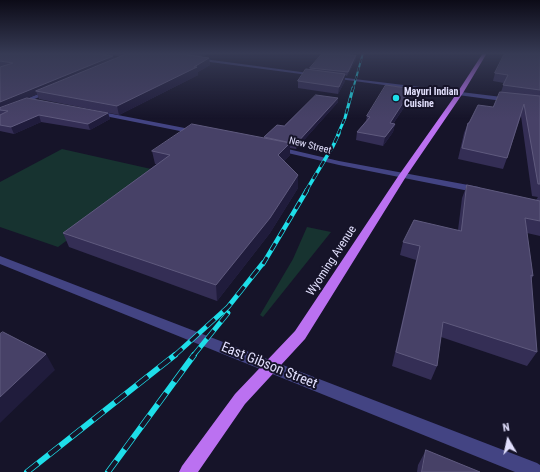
<!DOCTYPE html>
<style>
body{margin:0}
#map{position:relative;width:540px;height:472px;overflow:hidden;background:#161429;font-family:"Roboto Condensed",sans-serif}
canvas{display:block}
.north{position:absolute;left:488px;top:420px;width:40px;height:40px;-webkit-text-stroke:3px #161429;paint-order:stroke;rotate:351deg;font-size:11px;font-weight:700;line-height:16px;text-align:center;color:#e1dffc}
.north::after{content:'';display:block;margin:auto;width:14px;height:18px;background:#e1dffc;clip-path:polygon(50% 0,100% 100%,50% 72%,0 100%)}
</style>
<div id="map">
<canvas width="540" height="472"></canvas>
<div class="north">N</div>
</div>
<script>
const g = document.querySelector('canvas').getContext('2d');
g.lineJoin = 'round';
function paint(path, color) {
  g.fillStyle = color;
  g.fill(path, 'evenodd');
}
function strokePath(path, color, width, dash) {
  g.strokeStyle = color;
  g.lineWidth = width;
  g.lineCap = dash ? 'butt' : 'round';
  g.setLineDash(dash || []);
  g.stroke(path);
}
function label(font, color, halo, rows, align = 'center') {
  g.font = font + ' "Roboto Condensed",sans-serif';
  g.lineWidth = 4;
  g.setLineDash([]);
  g.textBaseline = 'middle';
  g.strokeStyle = halo;
  g.fillStyle = color;
  for (const [text, x, y, turn = 0] of rows) {
    g.save();
    g.translate(x, y);
    g.rotate((+turn || 0) * Math.PI / 180);
    g.textAlign = isNaN(turn) ? turn : align;
    if (halo) g.strokeText(text, 0, 0);
    g.fillText(text, 0, 0);
    g.restore();
  }
}
paint(new Path2D(`
 M62,149L160,171L58,247L0,227V182Z
 M307,227L331,232L263,317L260,315L293,259Z`), '#173330');
paint(new Path2D(`
 M197,58L316,74L318,75L316,76L195,60Z
 M330,76L510,98L513,100L510,102L332,78Z
 M48,90L53,91L0,114V110Z
 M97,111L195,130L198,132L195,134L95,114V112Z
 M275,146L339,161L479,187L483,190L479,193L339,165L275,150Z
 M0,256L537,463L540,465V472H515L0,264Z`), '#434483');
paint(new Path2D(`
 M483,53H487L463,93L407,175L305,339L245,404L198,472H179L182,466L235,394L295,331L399,175L457,93Z`), '#bb71f1');
const railFar5 = new Path2D(`
 M353,89L363,53`);
const railFar4 = new Path2D(`
 M338,134L345,118L353,88`);
const railFar3 = new Path2D(`
 M306,191L333,146L339,133`);
const railFar2 = new Path2D(`
 M263,264L307,190`);
const railFar1 = new Path2D(`
 M174,356L228,307L263,263
 M193,356L228,313`);
const rail = new Path2D(`
 M27,472L175,355
 M108,472L194,355`);
strokePath(railFar5, '#1edee9', 2);
strokePath(railFar4, '#1edee9', 3);
strokePath(railFar3, '#1edee9', 3.5);
strokePath(railFar2, '#1edee9', 4.5);
strokePath(railFar1, '#1edee9', 5);
strokePath(rail, '#1edee9', 6);
strokePath(railFar5, '#161429', 1.5, [4.5]);
strokePath(railFar4, '#161429', 2, [5.5]);
strokePath(railFar3, '#161429', 2.5, [7]);
strokePath(railFar2, '#161429', 3, [8]);
strokePath(railFar1, '#161429', 3.5, [11]);
strokePath(rail, '#161429', 4.5, [14]);
paint(new Path2D(`
 M0,53H209L201,57L209,58L210,65L198,72V75L119,115L39,99L37,94L27,98L108,113L110,119L90,130L41,122L14,134L0,131V67L3,66H0ZM103,55L121,56L114,59L113,56Z
 M540,53V236L527,233L533,276L531,280L537,352L527,366L441,337L437,366L431,380L392,366L416,260L400,255L403,242L458,230L462,198L467,185L536,200L538,197L532,196L521,116L507,158L503,169L458,159L464,133L468,123H469L493,107L501,92L504,83L493,81L495,73Z
 M356,55V59L347,76L345,75V81L338,94L298,88V81L309,70L310,68Z
 M411,97L393,124H395L393,132L383,146L356,140L357,132L366,121L367,116Z
 M338,98V102L296,149L290,148V155L284,161L298,188L270,233L217,301L69,247L63,233L157,164H155L152,151L264,138V137Z
 M426,450L480,472H417L418,465Z`), '#342e55');
paint(new Path2D(`
 M200,53H209L201,57Z
 M356,55V59L347,76L348,72Z
 M113,56L114,61L36,91L37,94L0,109V102Z
 M209,58L210,65L198,72V75L119,115L117,106Z
 M345,74V81L338,94L339,87Z
 M412,89L411,97L388,131L390,123Z
 M338,98V102L296,149V144Z
 M108,113L110,119L90,130L88,124Z
 M39,115L41,122L14,134L11,127Z
 M395,124L393,132L383,146L385,137Z
 M290,143V155L278,168V155Z
 M298,175V188L270,233L217,301L216,285Z
 M46,354L55,370L0,423V397Z`), '#201c3c');
const building = new Path2D(`
 M0,53H89L113,56L0,102V67L13,63L0,61Z
 M129,53H175L209,58L194,67H197L117,106L36,91Z
 M505,53H540V90L503,85L508,75L495,73Z
 M322,54L356,55L348,72L310,68Z
 M306,69L345,74L339,87L298,81Z
 M386,85L412,89L390,123L395,124L385,137L357,132L370,117L367,116Z
 M500,92L540,96V184H538L524,104L507,158L462,148L468,123H469L478,105L493,107Z
 M316,95L338,98L296,144L264,137L277,125L284,126Z
 M27,98L108,113L88,124L39,115L11,127L0,125V115L8,111L0,110V108Z
 M192,124L290,143L278,155L298,175L270,218L216,285L63,233L170,155L152,151Z
 M467,185L540,201V221L525,218L533,276L531,275L537,352L443,322L437,366L396,352L420,246L403,242L414,220L461,231Z
 M3,332L46,354L0,397V334Z
 M426,450L480,472H422Z`);
paint(building, '#474167');
strokePath(building, '#5f5a7e', 1);
const sky = g.createLinearGradient(0, 0, 0, 119);
sky.addColorStop(0, '#0c0b17');
sky.addColorStop(0.45, '#363a54');
sky.addColorStop(1, '#363a5400');
g.fillStyle = sky;
g.fillRect(0, 0, 540, 119);
for (const [x, y, r, color] of [
 [396,98,4,"#1edee9"]
]) {
  const dot = new Path2D();
  dot.arc(x, y, r, 0, 2 * Math.PI);
  g.fillStyle = color;
  g.fill(dot);
  strokePath(dot, '#161429', 1.5);
}
label('bold 10px', '#e1dffc', '#161429', [
 ["Mayuri Indian",404,92],
 ["Cuisine",404,104]
], 'left');
label('10px', '#e1dffc', '#161429', [
 ["New Street",310,146,14]
]);
label('12px', '#e1dffc', '#161429', [
 ["Wyoming Avenue",332,261,-57]
]);
label('14px', '#e1dffc', '#161429', [
 ["East Gibson Street",269,366,22]
]);
</script>
